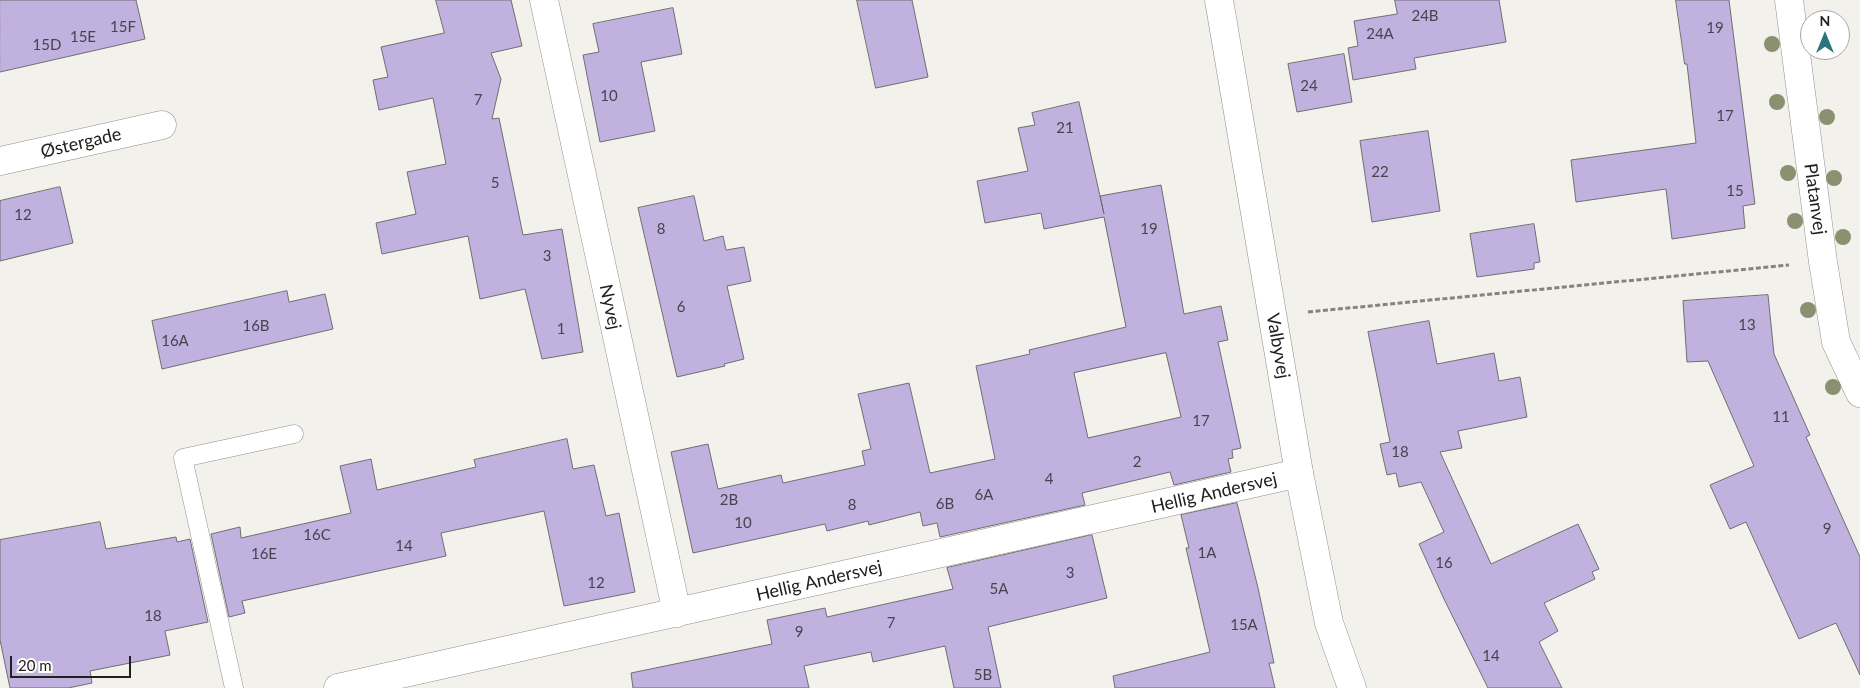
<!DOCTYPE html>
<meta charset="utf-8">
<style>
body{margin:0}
#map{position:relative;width:1860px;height:688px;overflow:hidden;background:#f2f1ec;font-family:Lato,sans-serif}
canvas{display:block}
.north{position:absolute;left:1800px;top:10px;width:50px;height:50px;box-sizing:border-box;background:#fff;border:1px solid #a6a6a5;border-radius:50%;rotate:0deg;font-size:14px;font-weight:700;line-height:20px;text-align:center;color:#20201e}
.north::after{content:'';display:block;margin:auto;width:18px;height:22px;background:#2c757c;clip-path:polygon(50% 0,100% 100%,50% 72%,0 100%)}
.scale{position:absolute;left:10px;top:656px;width:121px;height:22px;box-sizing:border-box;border:2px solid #20201e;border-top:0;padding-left:6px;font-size:15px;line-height:18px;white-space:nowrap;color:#20201e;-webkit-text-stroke:4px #fff;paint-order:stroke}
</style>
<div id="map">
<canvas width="1860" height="688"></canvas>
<div class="north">N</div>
<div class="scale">20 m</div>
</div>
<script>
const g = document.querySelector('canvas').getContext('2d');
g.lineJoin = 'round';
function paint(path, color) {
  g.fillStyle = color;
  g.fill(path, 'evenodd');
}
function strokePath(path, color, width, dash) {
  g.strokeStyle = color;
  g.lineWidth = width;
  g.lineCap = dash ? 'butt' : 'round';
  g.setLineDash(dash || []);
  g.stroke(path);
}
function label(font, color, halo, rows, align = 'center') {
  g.font = font + ' Lato,sans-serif';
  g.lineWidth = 4.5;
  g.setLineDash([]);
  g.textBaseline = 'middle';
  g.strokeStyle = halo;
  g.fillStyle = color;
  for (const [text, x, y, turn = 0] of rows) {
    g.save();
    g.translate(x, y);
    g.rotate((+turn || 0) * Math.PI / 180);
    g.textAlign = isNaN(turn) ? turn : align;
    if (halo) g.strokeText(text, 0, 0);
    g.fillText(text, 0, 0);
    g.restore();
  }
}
const building = new Path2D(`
 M0,0H136L145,39L0,72Z
 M436,0H511L522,46L491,53L501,79L492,119L499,118L523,235L562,229L583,352L542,359L525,289L480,299L468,236L382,254L376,223L416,214L407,172L446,164L433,98L379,110L373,80L388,77L381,47L444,33Z
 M857,0H912L928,77L876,88Z
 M1395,0H1499L1506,42L1414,58L1416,69L1353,80L1348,48L1358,46L1354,21L1397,14Z
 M1676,0H1729L1755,204L1743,206L1745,228L1672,239L1666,189L1576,202L1571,160L1696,143L1687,64H1685Z
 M673,8L682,54L641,62L655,131L600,142L583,55L599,52L593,24Z
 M1344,54L1352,102L1297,112L1288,64Z
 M1079,102L1104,214L1100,196L1161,185L1184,314L1221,306L1228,340L1218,342L1241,448L1232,450L1233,458L1228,459L1231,472L1174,485L1170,472L1082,493L1085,505L940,537L937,523L923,526L920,512L869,525L868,521L827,531L825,524L693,553L671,452L708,444L718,489L781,475L783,483L865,465L862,451L871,449L858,394L909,383L930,473L995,459L976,366L1030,354L1029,350L1126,327L1104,217L1044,229L1041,213L985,223L977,181L1028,171L1018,128L1035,125L1032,113ZM1166,353L1181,417L1088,438L1074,373Z
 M1428,131L1440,211L1372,222L1360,141Z
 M60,187L73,243L0,261V201Z
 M694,196L704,241L723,236L726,250L744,247L751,281L727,286L744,359L724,364L725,366L677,377L638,208Z
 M1534,224L1540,262L1534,263V269L1477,277L1470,234Z
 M287,291L289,302L325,294L333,329L162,369L152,321Z
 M1768,295L1774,354L1810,435L1806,437L1860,557V675L1836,623L1799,639L1746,522L1730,529L1710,485L1754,466L1708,361L1687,362L1683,301Z
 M1429,321L1437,364L1494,353L1499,381L1520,377L1527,417L1458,431L1462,448L1440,452L1491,564L1578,524L1599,569L1592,572L1595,579L1544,603L1558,631L1539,642L1562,688H1488L1443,597L1419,544L1444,532L1421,482L1399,487L1396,473L1387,475L1380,444L1390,442L1368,332Z
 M567,439L573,469L594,465L606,516L619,513L635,592L564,606L544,511L441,533L446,556L242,601L245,613L229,617L211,534L240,527L241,538L351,513L340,466L371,459L377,490L476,467L474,460Z
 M1237,503L1258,588L1274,663H1269L1275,688H1115L1113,676L1210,652L1186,548H1189L1181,515Z
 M100,522L106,549L176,537L177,542L190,539L208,622L165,631L170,655L90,671L92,683L68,688H10L0,640V540Z
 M1092,535L1107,598L988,627L1001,688H954L945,646L873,662L871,652L804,666L809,688H633L631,673L772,644L767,620L825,608L827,617L953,589L947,568Z`);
paint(building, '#c1b1de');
strokePath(building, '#6f6e72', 1);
const service = new Path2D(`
 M234,688L183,458L294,434`);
const minor = new Path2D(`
 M544,0L677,613
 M1789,0L1823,262L1836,342L1860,393
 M0,161L162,125
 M338,688L1299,473`);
const tertiary = new Path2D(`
 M1219,0L1299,473L1329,623L1352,688`);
strokePath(service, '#91908b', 19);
strokePath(minor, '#91908b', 29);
strokePath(tertiary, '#91908b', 29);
strokePath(new Path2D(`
 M1308,312L1789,265`), '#83837f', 3, [5, 2.5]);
strokePath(service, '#fff', 18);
strokePath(minor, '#fff', 28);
strokePath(tertiary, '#fff', 28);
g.fillStyle = '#8a9070';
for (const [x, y] of [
 [1772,44],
 [1777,102],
 [1827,117],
 [1788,173],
 [1834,178],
 [1795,221],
 [1843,237],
 [1808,310],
 [1833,387]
]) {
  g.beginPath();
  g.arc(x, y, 8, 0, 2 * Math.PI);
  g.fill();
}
label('15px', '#48444e', null, [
 ["24B",1425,16],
 ["15F",123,27],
 ["19",1715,28],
 ["24A",1380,34],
 ["15E",83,37],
 ["15D",47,45],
 ["24",1309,86],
 ["10",609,96],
 ["7",478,100],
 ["17",1725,116],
 ["21",1065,128],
 ["22",1380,172],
 ["5",495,183],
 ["15",1735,191],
 ["12",23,215],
 ["8",661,229],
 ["19",1149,229],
 ["3",547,256],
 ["6",681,307],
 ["13",1747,325],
 ["16B",256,326],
 ["1",561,329],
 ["16A",175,341],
 ["11",1781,417],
 ["17",1201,421],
 ["18",1400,452],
 ["2",1137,462],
 ["4",1049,479],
 ["6A",984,495],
 ["2B",729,500],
 ["6B",945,504],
 ["8",852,505],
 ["10",743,523],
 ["9",1827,529],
 ["16C",317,535],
 ["14",404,546],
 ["1A",1207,553],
 ["16E",264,554],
 ["16",1444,563],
 ["3",1070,573],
 ["12",596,583],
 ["5A",999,589],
 ["18",153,616],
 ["7",891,623],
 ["15A",1244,625],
 ["9",799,632],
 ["14",1491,656],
 ["5B",983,675]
]);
label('18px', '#20201e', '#fff', [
 ["Østergade",81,143,-13],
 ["Platanvej",1815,199,82],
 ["Nyvej",610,307,78],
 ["Valbyvej",1278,346,80],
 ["Hellig Andersvej",1214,493,-13],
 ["Hellig Andersvej",819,581,-13]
]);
</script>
